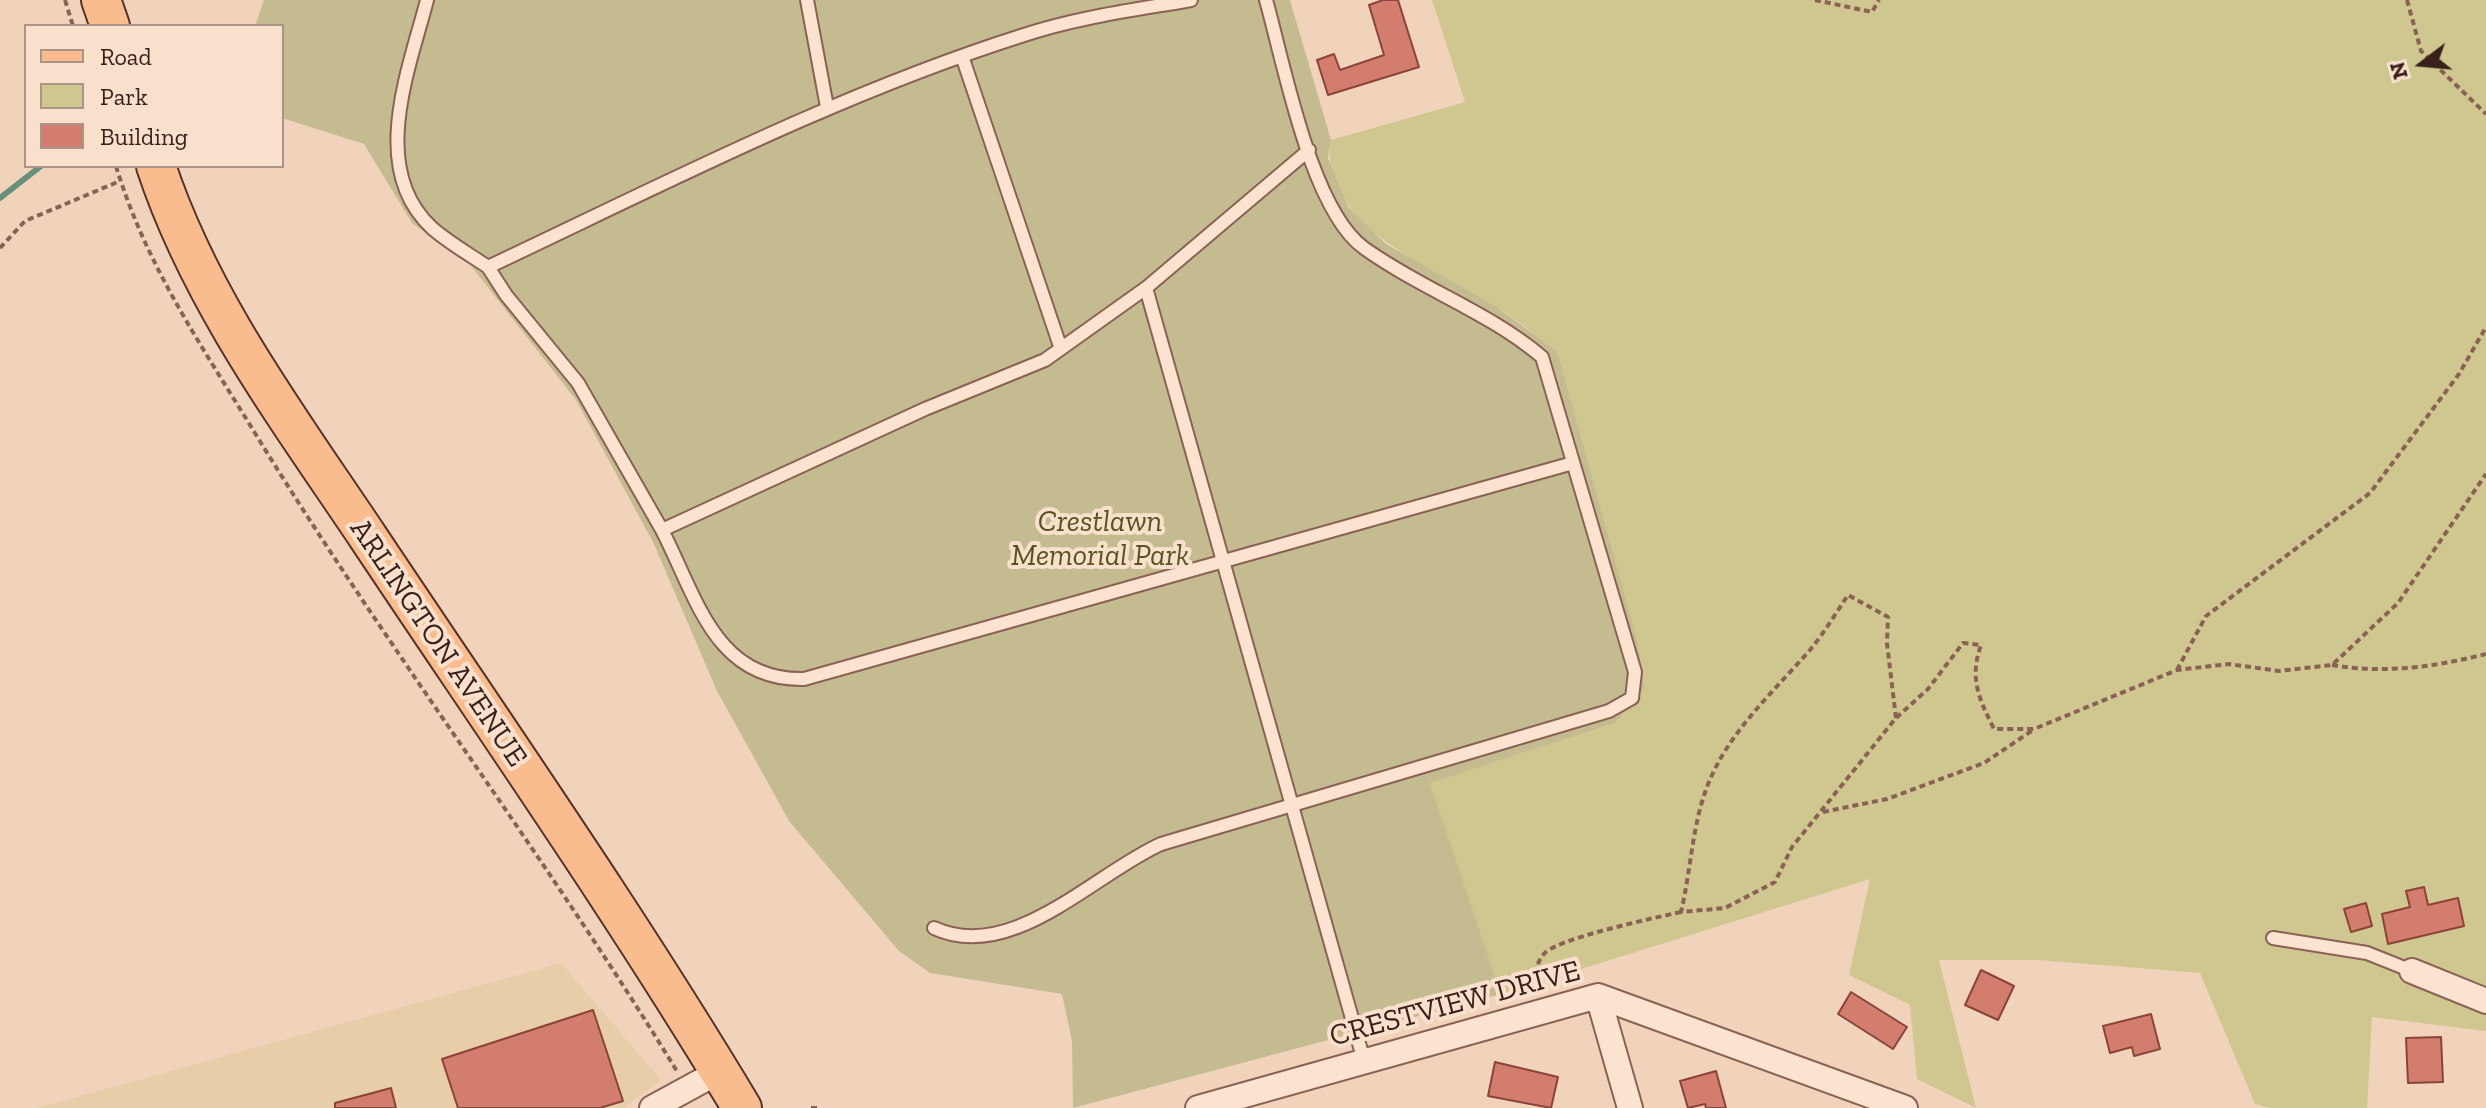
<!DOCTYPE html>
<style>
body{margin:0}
#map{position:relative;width:2486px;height:1108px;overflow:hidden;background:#f1d3bc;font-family:"Zilla Slab",serif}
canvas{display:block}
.legend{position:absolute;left:24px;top:24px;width:260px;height:144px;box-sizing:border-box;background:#f8e0cc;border:2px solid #ab9485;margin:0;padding:10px 14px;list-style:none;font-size:24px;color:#38211a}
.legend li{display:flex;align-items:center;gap:16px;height:40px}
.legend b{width:40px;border:2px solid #ab9485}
.north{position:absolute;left:2382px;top:24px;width:80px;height:80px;-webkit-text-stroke:6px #f8e0cc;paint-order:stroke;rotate:254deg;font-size:22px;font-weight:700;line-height:32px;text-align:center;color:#38211a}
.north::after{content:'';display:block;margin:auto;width:28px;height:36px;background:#38211a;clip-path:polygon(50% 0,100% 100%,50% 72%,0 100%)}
</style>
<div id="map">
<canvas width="2486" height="1108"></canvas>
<ul class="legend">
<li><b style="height:10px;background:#f9bc8f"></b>Road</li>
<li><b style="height:22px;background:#d0c68f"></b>Park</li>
<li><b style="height:22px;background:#d37d6e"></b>Building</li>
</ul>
<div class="north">N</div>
</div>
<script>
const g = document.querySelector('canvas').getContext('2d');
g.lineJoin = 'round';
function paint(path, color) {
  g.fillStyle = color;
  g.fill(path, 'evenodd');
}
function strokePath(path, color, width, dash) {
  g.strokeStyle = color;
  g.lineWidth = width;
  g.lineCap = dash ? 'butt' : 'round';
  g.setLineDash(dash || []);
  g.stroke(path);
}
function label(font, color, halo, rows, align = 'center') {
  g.font = font + ' "Zilla Slab",serif';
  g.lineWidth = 8;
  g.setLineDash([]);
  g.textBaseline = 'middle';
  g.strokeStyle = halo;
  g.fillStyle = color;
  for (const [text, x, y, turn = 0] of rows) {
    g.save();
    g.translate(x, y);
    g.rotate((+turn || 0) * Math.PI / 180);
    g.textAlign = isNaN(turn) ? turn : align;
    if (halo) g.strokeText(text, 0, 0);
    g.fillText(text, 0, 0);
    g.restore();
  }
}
paint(new Path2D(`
 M561,963L661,1080L624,1108H37Z`), '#e8cda9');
paint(new Path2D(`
 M1432,0H2486V1031L2372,1017L2367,1108H2270L2255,1104L2200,973L2038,960H1939L1976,1108L1917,1079L1910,1005L1849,975L1870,879L1501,994L1429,783L1615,723L1557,351C1535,335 1515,318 1492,304C1434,268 1317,225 1331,140L1465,102Z`), '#d0c68f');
paint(new Path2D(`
 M264,0H1290L1331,140L1328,158L1348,207L1386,244L1494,305L1557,351L1638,644L1644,689L1615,723L1430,783L1501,994L1073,1108L1072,1041L1062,994L930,973L899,951L789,821L717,691L653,542L576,400L472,267L412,223L364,144L282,118V26H255Z`), '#c4bc90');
strokePath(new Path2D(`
 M0,198L41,166`), '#67907b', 6);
const building = new Path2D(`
 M1383,0H1398L1419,67L1328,95L1317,60L1334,54L1340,70L1384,55L1369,5Z
 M2424,887L2428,905L2458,898L2464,926L2388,944L2382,914L2410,907L2406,891Z
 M2366,903L2372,926L2351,932L2344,909Z
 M1981,970L2014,986L1998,1020L1965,1005Z
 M1851,992L1907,1027L1893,1049L1838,1014Z
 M593,1010L623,1101L600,1108H458L442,1059Z
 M2151,1014L2160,1049L2134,1056L2132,1047L2110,1053L2103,1026Z
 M2441,1037L2443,1082L2408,1083L2406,1038Z
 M1495,1062L1558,1077L1551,1108L1488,1096Z
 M1716,1071L1726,1108H1706L1705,1104L1688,1108L1680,1081Z
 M391,1088L396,1108H335V1103Z`);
paint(building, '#d37d6e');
strokePath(building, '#8c4338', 2);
const lane = new Path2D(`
 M427,0C409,70 368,169 432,228C449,243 469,254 488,267C664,184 838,94 1024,35C1078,17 1135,10 1191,0
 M807,0L827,107
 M962,56L1061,349
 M488,267L506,295L578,383L662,530L925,409L1045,360L1146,288L1309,150
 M1146,288L1364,1061
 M662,530C697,598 715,681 804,679L1573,463
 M934,928C1011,964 1094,874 1161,844L1609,711L1632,698L1635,672L1542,357C1489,312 1421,289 1364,248C1311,210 1284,64 1266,0
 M2273,938L2367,953L2412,971`);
const street = new Path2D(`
 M2412,971L2486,1001
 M1598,996L1630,1108
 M652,1108L720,1071
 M1198,1108L1598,996L1905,1108`);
const primary = new Path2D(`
 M101,0L110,26
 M156,166C201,302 289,419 368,537C494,726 625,913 742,1108`);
strokePath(lane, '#8a6254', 16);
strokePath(street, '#8a6254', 28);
strokePath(primary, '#573229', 42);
strokePath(new Path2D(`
 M65,0L73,26
 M1815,0L1872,12L1879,0
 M2407,0L2421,51L2486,114
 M116,166C147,269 206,352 261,443C393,657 547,858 678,1073
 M0,248L25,221L120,181
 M2332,665C2385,674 2434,667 2486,654
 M2177,670L2206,616L2370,493L2459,374L2486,327
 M1896,718L1887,644L1888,617L1848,595C1836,613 1824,633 1810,650C1776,689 1734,727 1712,775C1692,818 1692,866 1681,912L1725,908L1775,882L1792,847L1896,718L1928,689L1963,643L1981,645C1969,678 1979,699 1994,729H2034L2177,670L2229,664L2279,671L2332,665L2398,603L2486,474
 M1823,812L1887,799L1984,763L2033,730
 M1539,994C1537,979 1533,963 1546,952C1564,937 1654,918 1681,912
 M811,1108H818`), '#8a6254', 4, [6, 4]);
strokePath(lane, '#fce3d0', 12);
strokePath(street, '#fce3d0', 24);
strokePath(primary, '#f9bc8f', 38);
label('italic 30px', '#56551f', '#f8e0cc', [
 ["Crestlawn",1100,522],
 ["Memorial Park",1100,556]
]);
label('30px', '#38211a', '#f8e0cc', [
 ["ARLINGTON AVENUE",438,643,56],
 ["CRESTVIEW DRIVE",1455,1004,-15]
]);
</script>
